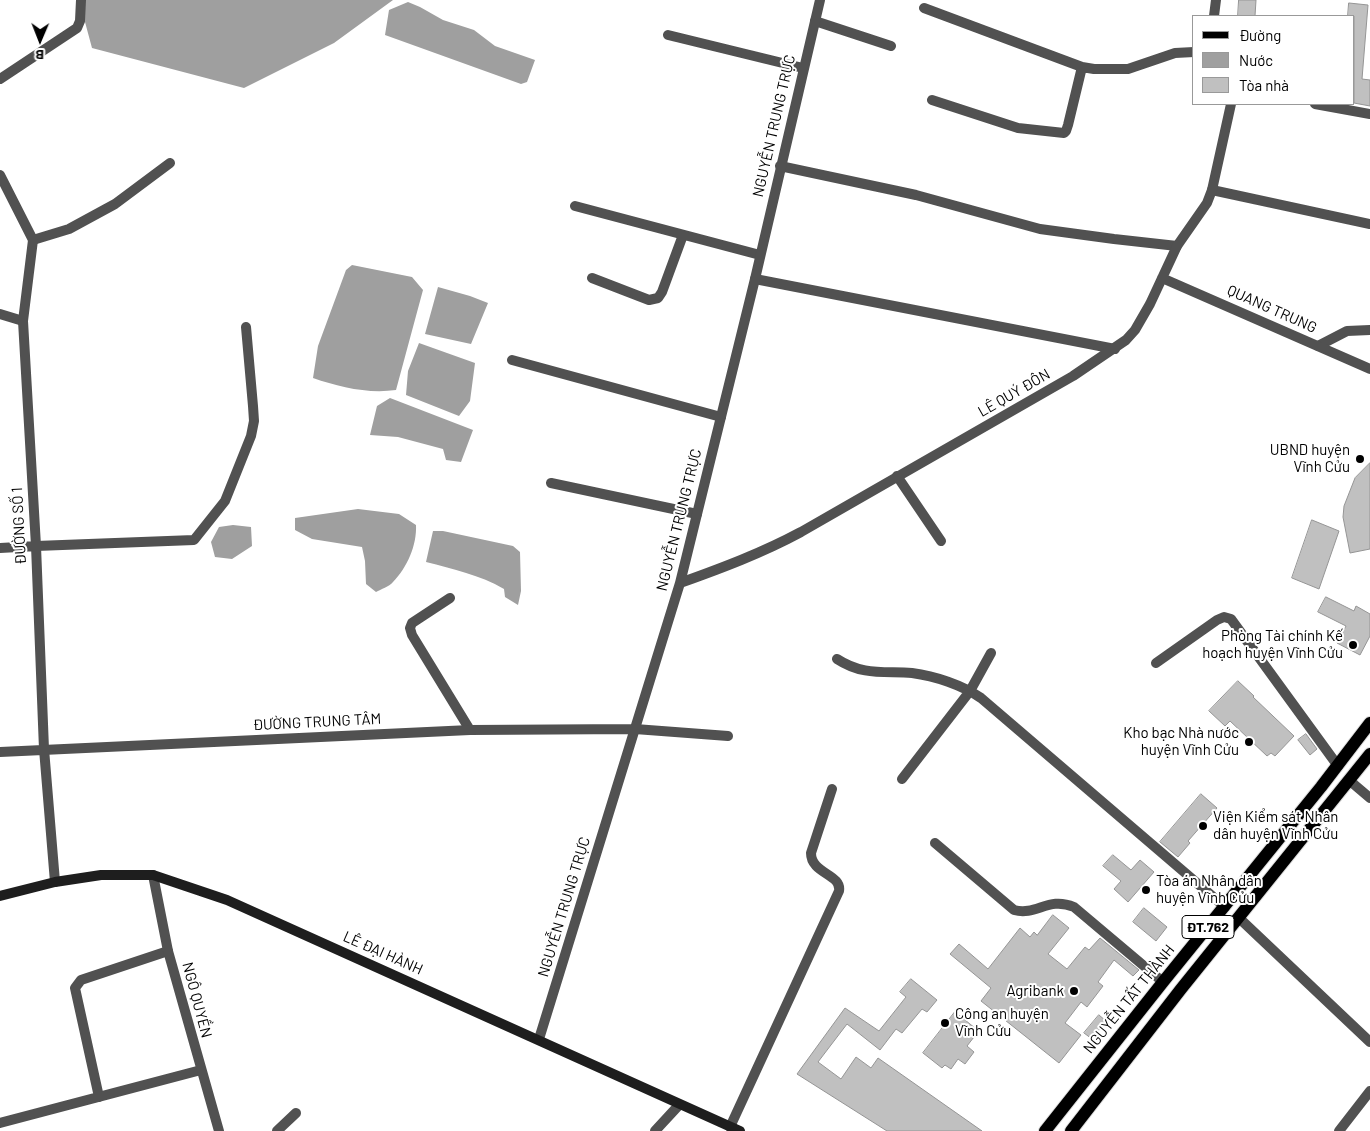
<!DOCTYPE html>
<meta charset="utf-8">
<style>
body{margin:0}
#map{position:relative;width:1370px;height:1131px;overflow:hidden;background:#fff;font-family:Barlow,sans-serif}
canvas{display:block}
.legend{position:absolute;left:1192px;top:15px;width:162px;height:90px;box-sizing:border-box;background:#fff;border:1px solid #999;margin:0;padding:6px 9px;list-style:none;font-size:15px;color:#000}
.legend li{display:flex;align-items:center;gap:10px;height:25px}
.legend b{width:25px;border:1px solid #999}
.north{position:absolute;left:15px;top:15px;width:50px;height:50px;-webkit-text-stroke:4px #fff;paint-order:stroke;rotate:181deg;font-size:14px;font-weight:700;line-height:20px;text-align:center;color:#000}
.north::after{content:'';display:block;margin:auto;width:18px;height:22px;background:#000;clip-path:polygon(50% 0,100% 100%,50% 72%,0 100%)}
</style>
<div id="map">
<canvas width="1370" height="1131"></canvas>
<ul class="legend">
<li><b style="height:6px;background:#000"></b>Đường</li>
<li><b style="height:14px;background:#9f9f9f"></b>Nước</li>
<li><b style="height:14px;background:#c0c0c0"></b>Tòa nhà</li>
</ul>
<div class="north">B</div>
</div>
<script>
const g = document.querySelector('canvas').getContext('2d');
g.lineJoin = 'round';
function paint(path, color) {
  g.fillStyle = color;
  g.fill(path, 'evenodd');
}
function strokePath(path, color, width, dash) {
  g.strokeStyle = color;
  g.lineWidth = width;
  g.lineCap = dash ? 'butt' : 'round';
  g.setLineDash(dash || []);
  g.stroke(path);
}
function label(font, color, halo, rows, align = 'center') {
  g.font = font + ' Barlow,sans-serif';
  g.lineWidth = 4;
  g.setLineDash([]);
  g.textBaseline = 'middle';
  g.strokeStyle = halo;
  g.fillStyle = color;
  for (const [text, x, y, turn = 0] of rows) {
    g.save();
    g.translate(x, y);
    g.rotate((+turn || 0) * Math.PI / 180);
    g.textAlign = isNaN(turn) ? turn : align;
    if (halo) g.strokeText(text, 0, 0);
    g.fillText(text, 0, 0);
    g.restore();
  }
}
paint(new Path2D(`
 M85,0H393L334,43L244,88L92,48L85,22Z
 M408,2L420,7L443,20L474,30L495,46L535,60L527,82L521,84L385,35L389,10Z
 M352,265L412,277L423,290L396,390C368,394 339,387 313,378L318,346L346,270Z
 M438,287L470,296L488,303L471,344L425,334Z
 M419,343L475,363L470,401L459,416L406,395L408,371Z
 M390,398L473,430L461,462L446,460L443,449L398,437L370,435L377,406Z
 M358,509L399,514L416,525C417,545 407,568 393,582C389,587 381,589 376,592L366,584L365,561L362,547L312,539L295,530V518Z
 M233,525L251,527L252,546L232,559L215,557L211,542L219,527Z
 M433,531H443L513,546L520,552L521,591L518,605L505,597L504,589C480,575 453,569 426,562Z`), '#9f9f9f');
const building = new Path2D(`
 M1239,0H1256L1255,16H1238Z
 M1349,3L1368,5L1362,79L1370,80V106L1354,103V16H1348Z
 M1370,463V549L1350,553L1343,517L1344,506L1355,478Z
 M1312,520L1339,531L1319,589L1292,578Z
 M1326,597L1354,611L1356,606L1370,614V636L1360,655L1337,643L1346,626L1318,612Z
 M1238,681L1254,696L1253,697L1294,736L1275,756L1271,753L1267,756L1230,721L1225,726L1209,711Z
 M1306,734L1317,749L1310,755L1298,740Z
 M1201,794L1217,808L1188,841L1190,843L1178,857L1160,842Z
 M1113,855L1131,870L1140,860L1154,872L1128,902L1114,889L1121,881L1103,866Z
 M1144,908L1167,927L1156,941L1133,922Z
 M1053,915L1069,928L1048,954L1067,969L1085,947L1089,950L1100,938L1139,970L1133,976L1114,960L1098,982L1103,986L1087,1007L1081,1002L1065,1023L1081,1035L1059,1063L981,1001L991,988L950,954L959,944L988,969L1020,928L1030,937L1034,932L1037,935Z
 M911,979L937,1000L927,1012L922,1009L902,1033L896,1029L880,1050L847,1024L818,1062L841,1079L856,1057L871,1068L878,1058L982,1131H887L797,1074L845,1008L879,1031L906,997L900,992Z
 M955,1012L975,1028L970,1035L974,1037L967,1046L974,1052L965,1064L958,1059L951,1069L945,1065L942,1068L923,1053Z
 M1099,1015L1106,1021L1092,1039L1084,1033Z`);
paint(building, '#c0c0c0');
strokePath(building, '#959595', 1);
const primary = new Path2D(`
 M1045,1131L1163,982L1321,787L1370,723
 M1071,1131L1181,989L1370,754`);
strokePath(primary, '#dbdbdb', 14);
strokePath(new Path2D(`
 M924,8L1082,67L1094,69H1128L1175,53L1194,52
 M1214,16L1216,0
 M815,21L891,46
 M668,35L803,68
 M0,79L77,28L80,21L81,0
 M932,100L1018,128L1064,133L1066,131L1068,125L1082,67
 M780,166L916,195L1040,229L1114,239L1177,246
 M1212,190L1370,224
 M575,206L760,255
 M33,240L69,229L115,204L170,163
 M592,278L649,300L658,298L662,292L683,235
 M755,279L1115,349
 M0,314L23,321
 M1318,346L1347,331L1370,330
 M512,360L721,417
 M897,476L941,541
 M551,483L697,514
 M36,546L194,540L225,501L251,436L254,421L253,406L246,327
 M450,598L412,623L410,628L412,635L470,730
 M837,659C863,676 884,671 912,673C935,676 962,685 981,698L1225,907
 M1156,663L1217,620L1224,617L1231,619L1338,766
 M635,729L728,736
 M902,779L970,691L991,653
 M1350,781L1370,798
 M935,843L1014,910C1037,916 1048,896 1074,907L1163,982
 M1239,918L1370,1042
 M99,1097L75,988L81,980L168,951
 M0,1123L201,1070
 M730,1127L839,891C842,874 811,874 811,853L832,789
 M277,1131L296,1113
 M655,1131L679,1105
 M1339,1131L1370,1091`), '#515151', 10);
strokePath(new Path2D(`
 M1315,104L1370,114
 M0,175L33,240L23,321L36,546L44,749L55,882
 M1162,278L1370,369
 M0,548L36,546
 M680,583C722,568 762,553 801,532L1073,376L1126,340L1135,330L1150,304L1177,246L1207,203L1212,190L1231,104
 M0,752L470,730L635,729
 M153,875L168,951L219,1131
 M539,1039L680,583L755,279L820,0`), '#515151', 10);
strokePath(new Path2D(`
 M0,896L55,882L101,875H153L227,900L740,1131`), '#1e1e1e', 10);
strokePath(primary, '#000', 12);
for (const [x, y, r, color] of [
 [1360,459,5,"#000"],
 [1353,645,5,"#000"],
 [1249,742,5,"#000"],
 [1203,826,5,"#000"],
 [1146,890,5,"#000"],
 [1074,991,5,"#000"],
 [945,1023,5,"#000"]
]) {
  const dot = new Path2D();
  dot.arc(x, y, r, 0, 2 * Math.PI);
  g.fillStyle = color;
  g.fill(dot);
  strokePath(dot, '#fff', 2);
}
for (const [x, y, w] of [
 [1208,927,52]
]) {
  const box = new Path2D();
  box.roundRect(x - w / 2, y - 11.5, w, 23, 4);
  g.fillStyle = '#fff';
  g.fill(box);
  strokePath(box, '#000', 1);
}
label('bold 14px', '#000', null, [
 ["ĐT.762",1208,927]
]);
label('15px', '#000', '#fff', [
 ["NGUYỄN TRUNG TRỰC",774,126,-77],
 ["QUANG TRUNG",1272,309,24],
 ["LÊ QUÝ ĐÔN",1014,393,-30],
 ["NGUYỄN TRUNG TRỰC",679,520,-76],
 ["ĐƯỜNG SỐ 1",19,526,-93],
 ["ĐƯỜNG TRUNG TÂM",317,722,-3],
 ["NGUYỄN TRUNG TRỰC",564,907,-73],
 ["LÊ ĐẠI HÀNH",383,953,24],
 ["NGUYỄN TẤT THÀNH",1129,999,-51],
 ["NGÔ QUYỀN",197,1000,75]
]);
label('15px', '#000', '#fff', [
 ["UBND huyện",1350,450],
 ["Vĩnh Cửu",1350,467],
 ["Phòng Tài chính Kế",1343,636],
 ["hoạch huyện Vĩnh Cửu",1343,653],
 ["Kho bạc Nhà nước",1239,733],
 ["huyện Vĩnh Cửu",1239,750],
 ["Viện Kiểm sát Nhân",1213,817,"left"],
 ["dân huyện Vĩnh Cửu",1213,834,"left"],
 ["Tòa án Nhân dân",1156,881,"left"],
 ["huyện Vĩnh Cửu",1156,898,"left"],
 ["Agribank",1064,991],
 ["Công an huyện",955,1014,"left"],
 ["Vĩnh Cửu",955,1031,"left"]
], 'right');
</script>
